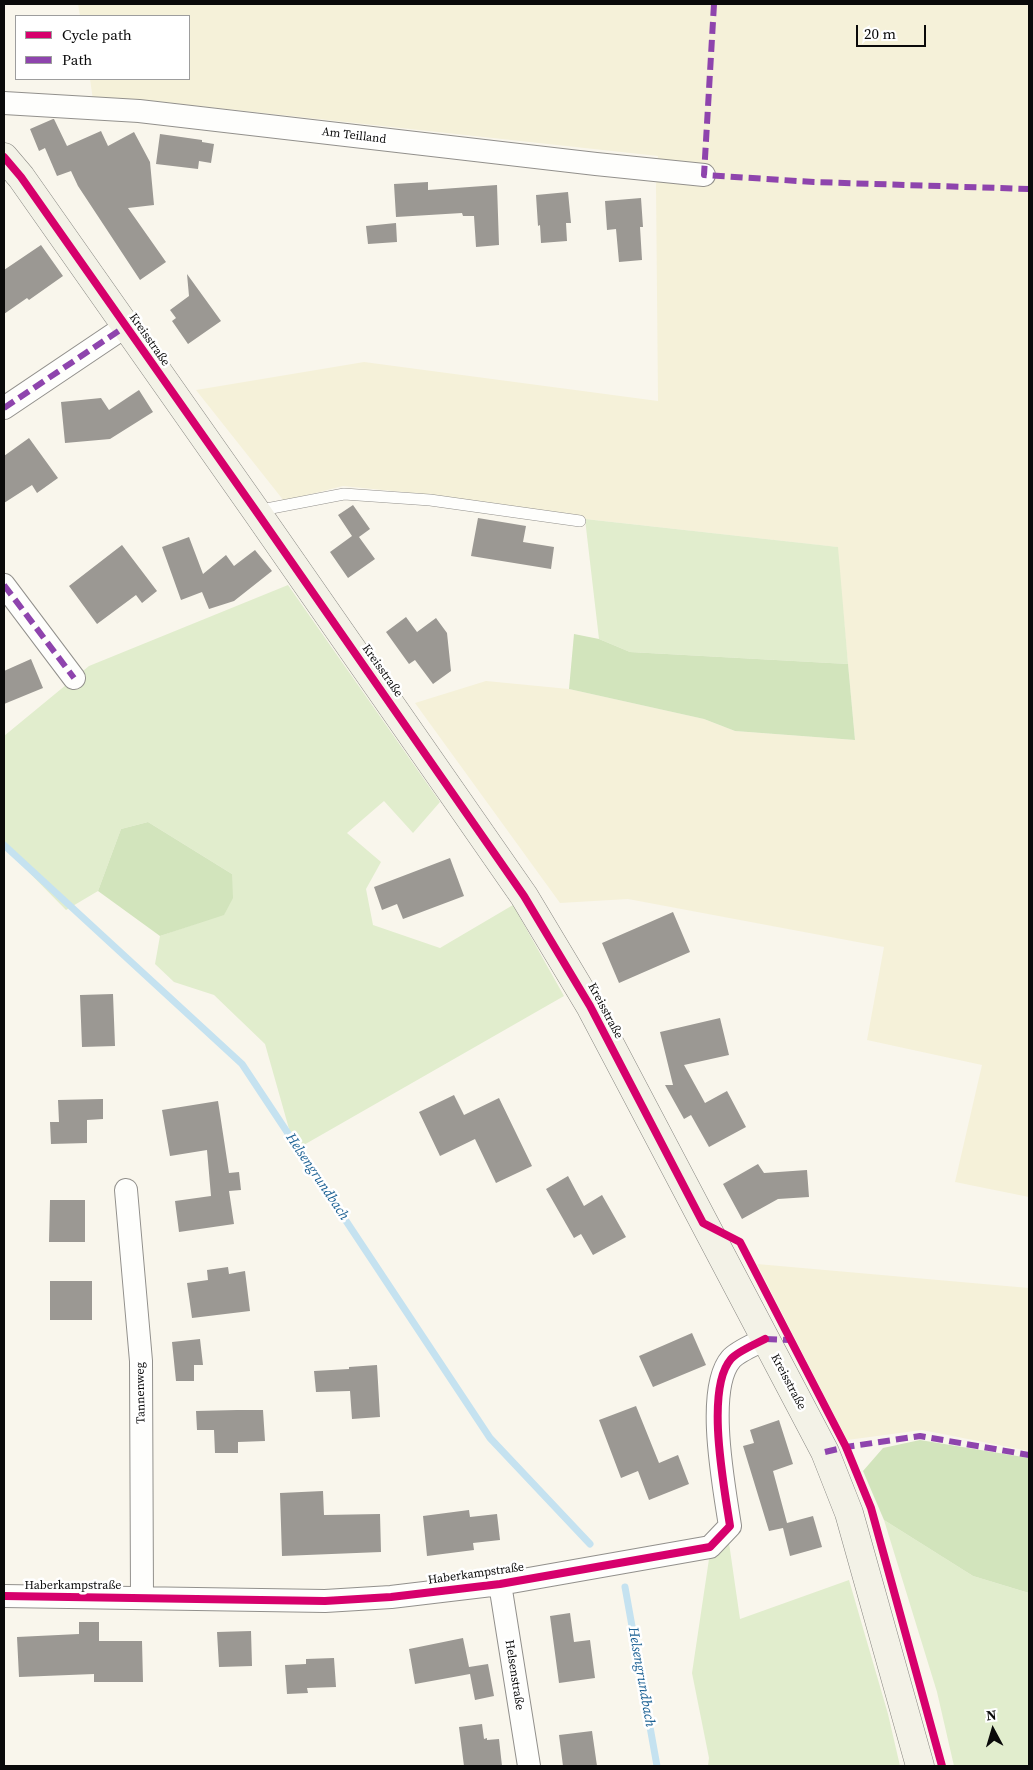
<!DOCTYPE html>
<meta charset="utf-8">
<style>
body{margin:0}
#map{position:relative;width:1033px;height:1770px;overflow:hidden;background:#f9f6ec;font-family:"Source Serif 4",serif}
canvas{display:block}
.frame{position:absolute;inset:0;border:5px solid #0a0a0a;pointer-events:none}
.legend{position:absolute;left:15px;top:15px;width:175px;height:65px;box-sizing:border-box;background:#fff;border:1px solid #9d9d9d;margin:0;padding:6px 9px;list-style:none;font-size:15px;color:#0a0a0a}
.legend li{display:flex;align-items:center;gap:10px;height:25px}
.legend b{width:25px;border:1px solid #9d9d9d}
.north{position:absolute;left:968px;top:1705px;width:50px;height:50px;-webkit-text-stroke:4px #fff;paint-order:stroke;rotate:354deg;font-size:14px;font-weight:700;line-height:20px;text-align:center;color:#0a0a0a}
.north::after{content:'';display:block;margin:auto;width:18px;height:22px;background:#0a0a0a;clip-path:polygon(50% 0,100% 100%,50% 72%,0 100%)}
.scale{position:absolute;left:856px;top:25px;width:70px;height:22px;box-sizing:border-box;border:2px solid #0a0a0a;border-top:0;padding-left:6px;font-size:15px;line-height:18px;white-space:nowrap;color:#0a0a0a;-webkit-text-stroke:4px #fff;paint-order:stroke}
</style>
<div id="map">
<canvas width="1033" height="1770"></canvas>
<div class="frame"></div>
<ul class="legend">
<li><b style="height:6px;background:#d6006c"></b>Cycle path</li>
<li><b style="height:6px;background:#8e44ad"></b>Path</li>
</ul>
<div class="north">N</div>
<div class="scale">20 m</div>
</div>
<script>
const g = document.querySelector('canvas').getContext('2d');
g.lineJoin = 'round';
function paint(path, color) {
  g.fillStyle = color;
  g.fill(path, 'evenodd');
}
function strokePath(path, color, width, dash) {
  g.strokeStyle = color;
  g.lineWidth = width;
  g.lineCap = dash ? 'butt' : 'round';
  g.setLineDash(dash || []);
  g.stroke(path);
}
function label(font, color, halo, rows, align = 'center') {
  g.font = font + ' "Source Serif 4",serif';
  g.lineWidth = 5;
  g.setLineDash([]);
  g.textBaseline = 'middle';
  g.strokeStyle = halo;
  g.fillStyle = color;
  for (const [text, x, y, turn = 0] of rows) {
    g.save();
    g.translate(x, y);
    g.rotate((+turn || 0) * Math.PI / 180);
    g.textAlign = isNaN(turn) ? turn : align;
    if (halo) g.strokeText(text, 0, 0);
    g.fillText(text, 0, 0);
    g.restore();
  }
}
paint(new Path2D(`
 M78,4H1029V1197L955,1182L982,1065L867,1040L884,947L628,899L560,903L415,703L486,681L569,689L704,719L735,731L855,740L837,547L585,519L423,494L343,486L284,501L196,390L364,362L658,401L656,186L658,156L144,100H93L90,79H189V16H80Z
 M757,1264L1029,1288V1451L922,1430L847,1440Z`), '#f5f1d9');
paint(new Path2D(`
 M585,519L838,547L848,664L630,652L599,639Z
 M288,585L440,802L413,833L384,801L347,833L381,862L366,889L373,925L440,948L513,905L564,996L295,1150L265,1044L214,995L174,982L155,964L160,936L224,914L232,874L148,822L121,829L98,891L66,910L4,847V736L89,666Z
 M884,1520L973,1576L1029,1593V1766H954L937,1692Z
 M729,1543L740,1619L849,1580L888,1714L900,1766H708L709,1758L692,1673L709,1559Z`), '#e1edcd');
paint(new Path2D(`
 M574,634L599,639L630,652L848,664L855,740L735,731L704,719L569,689Z
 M148,822L232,874L233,898L224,915L160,936L98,891L121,829Z
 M920,1440L1029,1458V1593L973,1576L884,1520L863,1471L883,1448Z`), '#d2e4bc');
strokePath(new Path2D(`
 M4,845L242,1064L490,1438L590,1544
 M625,1587L657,1766`), '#c5e2f0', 7);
paint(new Path2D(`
 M53,119H54L67,146L101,131L108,146L134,132L150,162L154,205L128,208L166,262L140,280L78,186L71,171L57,176L45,148L39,151L30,129Z
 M160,134L202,140V142L214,144L211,163L199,161L198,169L156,164Z
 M428,182V190L497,185L499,245L476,247L474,216H463L462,213L396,217L394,184Z
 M568,192L571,223H566L567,241L541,243L540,225L538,226L536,195Z
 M641,198L643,227H640L642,260L619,262L616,229L607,230L605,201Z
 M396,223L397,242L368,244L366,226Z
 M41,245L63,276L29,300L27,298L4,314V270Z
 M187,274L221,321L188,344L172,321L176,318L170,310L189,296Z
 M139,390L153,412L110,439L65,443L61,402L101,398L109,410Z
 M29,438L58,478L37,493L32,485L4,503V456Z
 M353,505L370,529L359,537L375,559L348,578L330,552L352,536L338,515Z
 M478,518L526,526L523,542L554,547L551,569L471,556Z
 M189,537L203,574L226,555L234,566L255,550L272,571L234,601L209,609L202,592L181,600L162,547Z
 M122,545L157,591L142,603L136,595L97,624L69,586Z
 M406,617L417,632L436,618L447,633L451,671L433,684L415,660L409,664L386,632Z
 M31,659L43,688L4,704V671Z
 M450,858L464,896L403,919L397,904L382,910L374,887Z
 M673,912L690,952L619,983L602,943Z
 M113,994L115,1046L82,1047L80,995Z
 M720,1018L729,1055L684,1065L705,1103L727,1091L746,1127L709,1147L691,1115L684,1119L665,1085H673L660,1032Z
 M454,1095L464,1115L499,1098L532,1166L496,1183L475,1139L440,1156L419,1112Z
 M103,1099V1119L87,1120V1143L51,1144L50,1122H59L58,1100Z
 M218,1101L229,1173L239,1172L241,1190L229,1191L234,1224L179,1232L175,1201L211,1196L207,1150L170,1156L162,1110Z
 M758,1164L764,1173L807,1170L809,1197L778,1199L742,1219L723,1184Z
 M568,1176L584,1206L602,1195L626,1237L593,1255L581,1234L574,1238L546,1189Z
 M50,1200H85V1242H49Z
 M228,1267L229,1274L245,1271L250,1311L192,1318L187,1283L208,1280L207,1270Z
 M50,1281H92V1320H50Z
 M692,1333L706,1365L653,1387L639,1356Z
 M200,1339L203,1365H194V1381H176L172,1342Z
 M377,1365L380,1417L352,1419L350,1391L316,1392L314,1371L349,1369V1367Z
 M636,1406L659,1463L678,1455L689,1484L649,1500L638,1471L621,1478L599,1420Z
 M237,1410H263L265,1441L238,1442V1453H215L214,1430H197L196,1411Z
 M779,1420L793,1464L773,1471L787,1523L813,1516L822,1547L790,1556L783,1528L769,1531L743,1446L754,1443L750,1430Z
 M323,1491L324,1515L380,1514L381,1552L282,1556L280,1493Z
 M469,1510L470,1517L497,1514L500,1540L473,1543L474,1550L427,1556L423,1516Z
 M570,1613L574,1642L590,1640L595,1678L559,1683L550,1616Z
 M79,1622H99V1641H142L143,1682H94V1674L19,1677L17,1637L79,1634Z
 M251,1631L252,1666L219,1667L217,1632Z
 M463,1638L469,1667L488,1664L494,1696L475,1700L470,1674L415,1684L409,1649Z
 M334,1658L336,1687L307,1688L308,1693L287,1694L285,1665L306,1664V1659Z
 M482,1724L484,1739L487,1738V1740L499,1739L502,1766H464L459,1727Z
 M592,1731L597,1766H563L559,1735Z`), '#9b9893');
const lane = new Path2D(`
 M256,511L344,494L430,500L580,521`);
const street = new Path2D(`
 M4,103L139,111L596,164L704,175
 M4,408L126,326
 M4,585L74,678
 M126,1190L141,1361L142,1598
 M500,1584L529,1766
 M4,1596L325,1601L391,1597L500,1584L710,1547L730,1526C724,1486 705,1389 731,1359C738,1351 756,1344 765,1339`);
const secondary = new Path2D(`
 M4,157L21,177L256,511L524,896L590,1006L825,1452L849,1513L920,1766`);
strokePath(lane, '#92908c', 12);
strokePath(street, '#92908c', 24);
strokePath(secondary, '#888782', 29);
strokePath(lane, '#fefefc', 11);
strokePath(street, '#fefefc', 22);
strokePath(secondary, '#f3f2e7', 28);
strokePath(new Path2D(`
 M714,4L704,175L814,182L1029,189
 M4,408L126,326
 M4,585L74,678
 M765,1339L791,1340
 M825,1452L846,1447L920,1436L1029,1455`), '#8e44ad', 6, [12, 6]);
strokePath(new Path2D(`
 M4,157L21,177L256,511L524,896L590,1006L703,1223L740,1242L846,1447L871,1508L942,1766
 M4,1596L325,1601L391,1597L500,1584L710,1547L730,1526C724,1486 705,1389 731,1359C738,1351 756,1344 765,1339`), '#d6006c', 8);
label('12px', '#0a0a0a', '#fff', [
 ["Am Teilland",354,136,7],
 ["Kreisstraße",149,340,55],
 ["Kreisstraße",382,671,55],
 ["Kreisstraße",605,1011,62],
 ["Kreisstraße",788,1382,62],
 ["Tannenweg",141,1393,-91],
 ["Haberkampstraße",476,1574,-8],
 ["Haberkampstraße",73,1586],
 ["Helsenstraße",514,1675,81]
]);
label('italic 14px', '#1b6093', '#fff', [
 ["Helsengrundbach",317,1177,56],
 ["Helsengrundbach",641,1677,80]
]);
</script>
